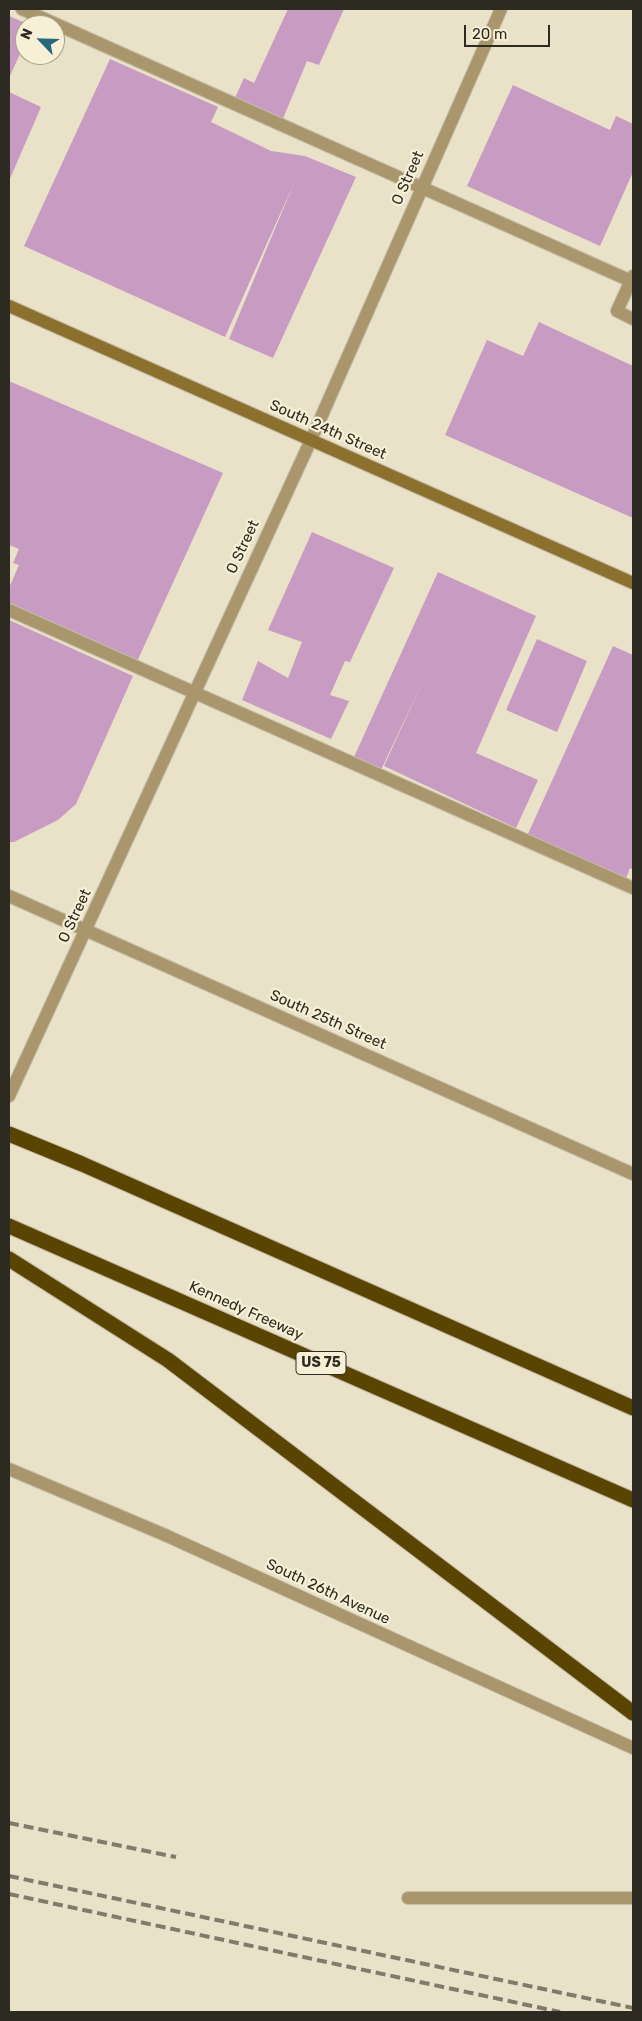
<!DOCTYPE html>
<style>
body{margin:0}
#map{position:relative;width:642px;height:2021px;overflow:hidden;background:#eae1c9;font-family:Rubik,sans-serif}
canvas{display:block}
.frame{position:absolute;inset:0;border:10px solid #2d2a21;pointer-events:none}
.north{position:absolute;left:15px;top:15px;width:50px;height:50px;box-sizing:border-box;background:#f7efd6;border:1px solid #a6a08e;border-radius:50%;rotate:294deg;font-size:14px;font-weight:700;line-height:20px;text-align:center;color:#2d2a21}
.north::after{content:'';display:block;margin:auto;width:18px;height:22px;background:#27697c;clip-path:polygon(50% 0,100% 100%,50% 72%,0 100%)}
.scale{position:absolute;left:464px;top:25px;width:86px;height:22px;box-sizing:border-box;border:2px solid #2d2a21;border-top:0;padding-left:6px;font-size:15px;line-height:18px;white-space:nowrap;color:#2d2a21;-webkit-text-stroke:4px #f7efd6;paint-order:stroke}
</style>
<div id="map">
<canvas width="642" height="2021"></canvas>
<div class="frame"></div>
<div class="north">N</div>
<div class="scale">20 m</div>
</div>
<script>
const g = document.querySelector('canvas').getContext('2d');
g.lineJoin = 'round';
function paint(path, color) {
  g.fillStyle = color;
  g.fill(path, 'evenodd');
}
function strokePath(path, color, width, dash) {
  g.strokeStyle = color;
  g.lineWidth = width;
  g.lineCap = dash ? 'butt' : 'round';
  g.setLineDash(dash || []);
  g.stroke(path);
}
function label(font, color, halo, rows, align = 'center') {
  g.font = font + ' Rubik,sans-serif';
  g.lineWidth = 4.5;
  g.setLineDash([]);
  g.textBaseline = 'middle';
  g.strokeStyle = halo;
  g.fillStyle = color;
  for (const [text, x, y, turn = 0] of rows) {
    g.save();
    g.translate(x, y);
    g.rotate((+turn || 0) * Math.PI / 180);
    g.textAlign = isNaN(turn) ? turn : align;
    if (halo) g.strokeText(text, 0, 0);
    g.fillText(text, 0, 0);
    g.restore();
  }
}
paint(new Path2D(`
 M288,9H344L319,65L307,61L282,121L234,100L244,78L254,83Z
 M9,16L30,25H25V43L9,78Z
 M110,59L218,107L211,122L271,151L305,156L356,177L273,358L229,339L294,183L225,337L24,246Z
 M513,85L610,130L616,116L633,124V172L600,246L467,186Z
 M9,92L41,107L9,181Z
 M539,322L633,366V518L445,435L487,340L523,356Z
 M9,381L223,473L135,666L9,610V588L19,565L13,563L19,549L9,545Z
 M312,532L394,568L350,662L345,661L330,695L349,701L331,739L242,700L258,661L288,678L302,642L268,630Z
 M438,572L536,616L476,753L538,780L516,828L384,766L422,683L381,770L354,757Z
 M9,620L133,676L76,804L58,820L14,842H9Z
 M537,639L587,661L557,732L506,710Z
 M613,646L633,655V870L630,868L625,881L527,836Z`), '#c89bc2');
const service = new Path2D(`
 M22,9L631,281
 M633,276L617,311L633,319
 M9,610L633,888
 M408,1898H633`);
const minor = new Path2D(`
 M9,896L633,1174
 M9,1096L311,440L501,9
 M9,1469L165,1535L633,1748`);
const secondary = new Path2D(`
 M9,306L633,583`);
const motorway = new Path2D(`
 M9,1134L82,1164L633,1408
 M9,1226L633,1500
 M9,1259L168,1360L633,1713`);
strokePath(service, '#c4bca7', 14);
strokePath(minor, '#c4bca7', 14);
strokePath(secondary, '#c4bca7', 14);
strokePath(motorway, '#c4bca7', 17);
strokePath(service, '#a9966d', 12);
strokePath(minor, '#a9966d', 12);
strokePath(secondary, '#8c712e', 12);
strokePath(motorway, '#5a4401', 15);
strokePath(new Path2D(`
 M9,1823L176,1857
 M9,1876L633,2008
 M9,1894L560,2012`), '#817b6c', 4, [10, 5]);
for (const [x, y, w] of [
 [321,1363,50]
]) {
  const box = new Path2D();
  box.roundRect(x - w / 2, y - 11.5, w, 23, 4);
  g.fillStyle = '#f7efd6';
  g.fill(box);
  strokePath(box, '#2d2a21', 1);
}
label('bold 14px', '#2d2a21', null, [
 ["US 75",321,1363]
]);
label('15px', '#2d2a21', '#f7efd6', [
 ["O Street",408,178,-66],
 ["South 24th Street",328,430,24],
 ["O Street",243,547,-65],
 ["O Street",75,916,-65],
 ["South 25th Street",328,1020,24],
 ["Kennedy Freeway",246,1311,24],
 ["South 26th Avenue",328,1592,25]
]);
</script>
